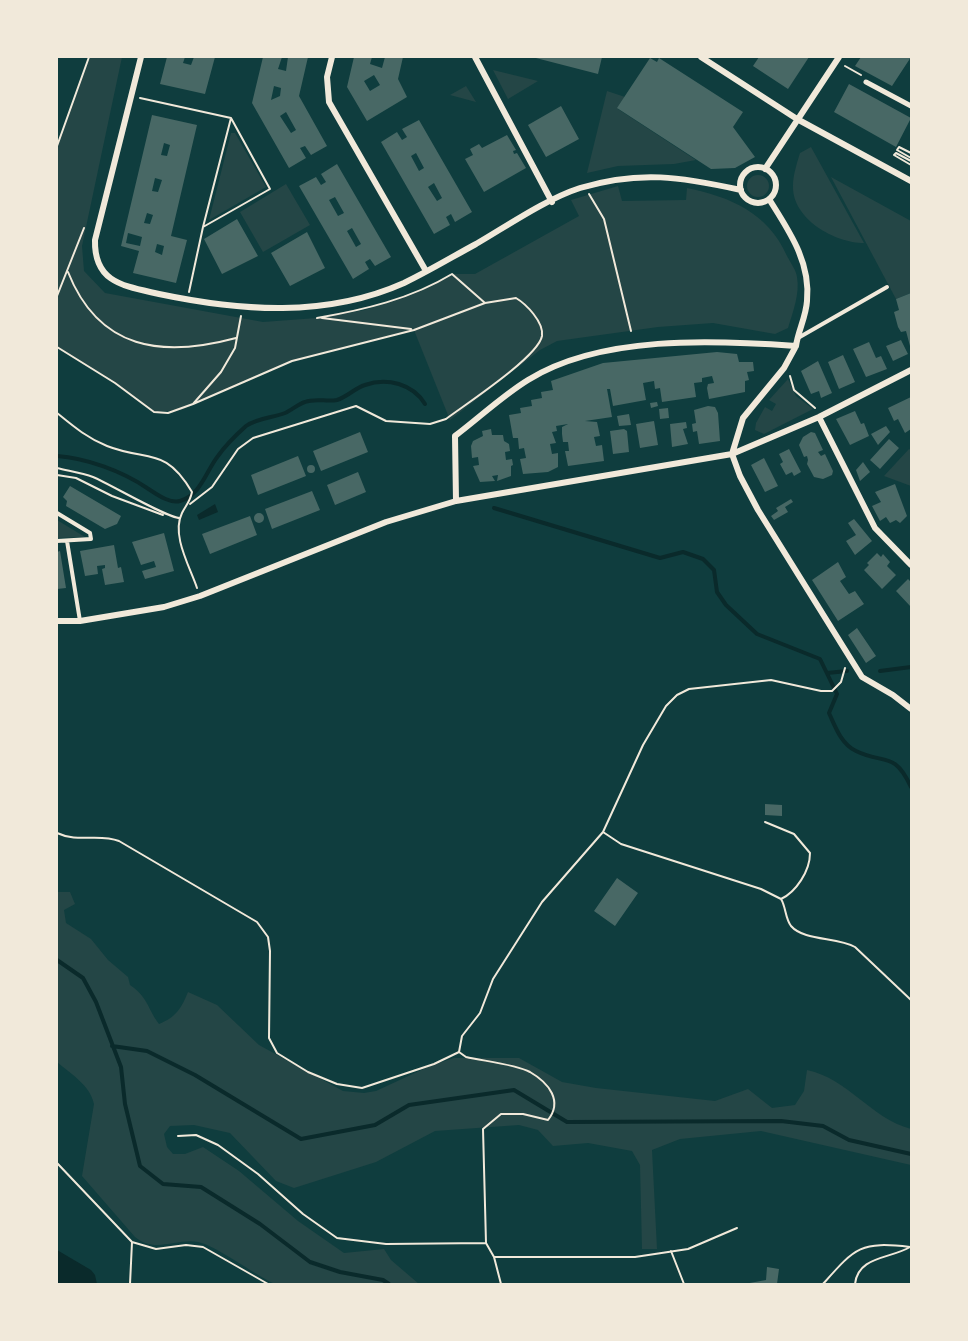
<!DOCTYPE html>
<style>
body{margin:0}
#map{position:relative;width:968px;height:1341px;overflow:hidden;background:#0f3d3e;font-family:"Asap Condensed",sans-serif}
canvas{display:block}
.frame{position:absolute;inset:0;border:58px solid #f1e9da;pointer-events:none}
</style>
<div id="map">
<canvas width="968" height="1341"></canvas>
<div class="frame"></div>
</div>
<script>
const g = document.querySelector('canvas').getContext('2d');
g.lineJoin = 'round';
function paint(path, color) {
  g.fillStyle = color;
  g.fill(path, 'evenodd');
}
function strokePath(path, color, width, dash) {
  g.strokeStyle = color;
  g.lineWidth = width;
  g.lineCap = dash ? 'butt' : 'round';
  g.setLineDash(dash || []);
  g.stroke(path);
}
paint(new Path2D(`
 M89,57H122L82,246L84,271L105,293L263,322L317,318L365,310L420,290L452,274H475L579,216L571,200L618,186L622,201L686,200L687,188C731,197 768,213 787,256C790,262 796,270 797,277C800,293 793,312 788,328L775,334L713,323L658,327L557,341L540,350L450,420L414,330L292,361L181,410L154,412L115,383L57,347V146Z
 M493,70L538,81L508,99Z
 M466,86L476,102L450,95Z
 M607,91L625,97L618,109L696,160L674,164L618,166L587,173Z
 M231,133H235L266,187L209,220Z
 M811,147L864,243C835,243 792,219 793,186C793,175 797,163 800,153Z
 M747 186a11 11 0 1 1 22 0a11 11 0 1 1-22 0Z
 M831,177L911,221V293L896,299Z
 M286,184L310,225L263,252L240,212Z
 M788,379L796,396L813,409L764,434L755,430L756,423L765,407L772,411L776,404L769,400Z
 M909,449L911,450V486L884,476Z
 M57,520L85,537L57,538Z
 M57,892H70L75,904L64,910L66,923L91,939L108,960L128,977L130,985C148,997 147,1008 159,1024C176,1017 181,1009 188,992L217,1005L259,1045L343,1091L364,1093L376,1091L430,1066L454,1058H519L562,1082L596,1088L715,1101L748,1089L772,1108L795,1105L804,1091L807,1070C849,1079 870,1118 911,1129V1165L761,1131L680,1139L652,1150L657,1249H642L640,1165L632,1151L588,1143L553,1146L538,1130L519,1125L435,1131L376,1162L294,1188L276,1181L230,1133L194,1125L170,1126L164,1134L167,1147L173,1154H185L203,1147L239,1171L298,1221L344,1253L384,1249L391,1260L419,1284H275C253,1274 217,1246 198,1242C176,1238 155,1254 135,1237L82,1176L94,1104C90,1085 71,1074 57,1062Z`), '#244646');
paint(new Path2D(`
 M215,504L218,512L199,520L197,515Z
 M57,1250L91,1270L95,1275L97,1284H57Z`), '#0a2a2b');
strokePath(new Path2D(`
 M57,456C86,458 122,471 147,488C155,493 169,504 180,501C201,495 206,471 218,456C225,446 236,435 246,426C257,418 272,418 285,413C292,410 298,404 305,402C315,398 327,402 337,400C347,397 355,388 365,385C387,377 413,384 425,404
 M494,508L660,558L683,552L703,559L714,570L717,592L726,605L757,634L820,659L837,694L829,713C835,726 841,744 856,751C884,765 894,750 911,787
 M880,671L911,667
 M827,673L847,671
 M57,960L83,978L96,1002L121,1067L125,1104L140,1166L163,1184L201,1187L260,1224L310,1262L340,1272L383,1280L389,1284
 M112,1046L147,1051L195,1075L301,1139L375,1125L409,1105L514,1090L567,1122L781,1121L823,1126L849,1140L911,1154`), '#0a2a2b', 4);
paint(new Path2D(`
 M167,57H185L183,63L191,65L194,57H215L205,94L160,84Z
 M263,57H282L278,69L286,71L288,57H308L299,96L327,146L311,155L305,146L300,148L306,158L289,168L252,103ZM274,86L281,88L280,96L271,100ZM286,112L296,130L291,133L280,116Z
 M354,57H372L370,64L382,68L385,57H403L398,79L407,97L367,121L347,87ZM374,75L380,85L370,91L364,81Z
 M532,57H602L598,74Z
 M759,57H809L788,89L753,66Z
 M861,57H911L892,86L855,66Z
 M650,58L657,62L659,58L743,112L733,127L755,157L735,168L711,169L617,108Z
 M849,84L911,118L896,147L834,112Z
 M561,106L579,139L546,157L528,125Z
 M152,115L197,125L171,236L187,240L176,283L133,273L139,251L121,246ZM164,143L170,145L167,156L161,155ZM155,178L162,180L158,192L152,191ZM147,213L153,215L150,224L144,223ZM128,233L142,237L140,246L126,243ZM157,244L164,246L162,255L155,252Z
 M419,120L472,212L455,222L451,214L446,217L450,225L434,234L381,142L397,132L402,140L407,137L402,129ZM416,153L424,168L419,171L411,156ZM434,183L442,198L437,201L428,187Z
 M507,135L516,150L513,151L514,154L517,153L526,168L484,192L465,159L473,155L470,149L479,144L482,148Z
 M337,164L391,257L375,266L370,259L365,262L369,269L353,279L299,186L316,177L321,185L326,182L321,174ZM335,197L344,213L338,216L329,200ZM352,228L361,244L356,247L347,231Z
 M237,219L258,256L222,274L204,239Z
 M307,232L325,268L290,286L271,253Z
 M911,293V346H910L906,331L901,332L898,327L894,312L899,310L896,299Z
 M901,340L908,354L893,361L886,346Z
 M869,342L876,358L881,356L887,369L866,377L853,349Z
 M717,352L737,354L739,362H753L754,371L747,372L749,380L745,381V392L709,399L707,388L708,384L714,383L712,376L702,378V382L694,383L696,397L662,402L660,388L655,389L654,381L643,383L646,400L613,406L610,389H607L612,417L585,421L597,422L600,436L594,437L596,446L602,445L604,461L568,466L565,451H569L568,442H563L562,434V427L568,424L556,426L557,431L552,432L556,443L550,444L552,454L558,453V467L548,472L523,474L520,459L526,458L524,448L519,449L518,438H513L509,415L521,413L520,408L532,406L531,400L542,398L541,392L553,390L551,381L603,363Z
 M843,355L855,382L839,389L828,362Z
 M818,361L832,393L821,398L819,391L811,394L801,371Z
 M911,397V429L905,433L898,419L894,421L888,408Z
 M657,402L658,406L651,408L650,403Z
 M708,406L715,407L718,413L720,441L699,444L697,431L693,432L692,424L696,423L694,410Z
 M668,408L669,418L660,419L659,409Z
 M855,411L861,424L864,423L869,436L850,445L836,419Z
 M629,414L631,425L619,426L617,416Z
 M654,421L658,445L640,448L636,424Z
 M686,422L687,428L683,429L688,444L672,447L670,424Z
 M886,426L890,432L878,445L871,434Z
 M491,429L492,435H503L504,441L509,444L510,451L505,452L506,460L512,459L513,465L511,466V476L497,481L498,475L492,476L495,481L480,482L473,466L479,465L478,457L472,458L471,446L473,441L483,436L482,431Z
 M624,429L627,431L629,452L613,454L610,431Z
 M360,432L368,452L321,471L313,451Z
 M811,432L815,433L823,450L818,452L821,456L825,454L833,471L832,475L823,479L814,477L807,464L808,460L807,456L804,457L799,445L803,437Z
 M889,439L899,448L880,469L870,460Z
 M789,449L801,472L794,476L792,472L786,475L780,464L783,462L779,454Z
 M298,456L306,476L258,495L251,475Z
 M764,458L778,486L765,492L751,465Z
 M863,462L870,472L860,481L856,470Z
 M307 469a4 4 0 1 1 8 0a4 4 0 1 1-8 0Z
 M358,472L366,492L335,505L327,485Z
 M895,484L907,516L900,523L896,520L890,523L886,517L880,521L872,506L881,502L875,492Z
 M70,486L121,516L117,524L105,529L66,506L67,501L63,497Z
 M312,491L320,510L272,529L265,509Z
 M791,499L793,502L785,507L788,512L774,520L771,516L778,511L776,508Z
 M254 518a5 5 0 1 1 10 0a5 5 0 1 1-10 0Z
 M250,516L257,535L210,554L202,534Z
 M854,519L872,541L855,555L846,541L856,535L848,523Z
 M164,533L174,571L145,579L142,571L156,567L154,561L141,565L132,542Z
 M114,545L118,568L121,567L124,582L105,585L102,569L105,568V565L97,566L98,574L85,576L80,551Z
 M60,551L66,588L57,589V552Z
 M877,553L881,557L883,554L890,562L887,566L896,575L882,589L864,570L869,565L867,563Z
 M838,562L846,577L840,581L849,594L855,591L864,604L838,621L812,580Z
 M908,579L911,582V607L896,591Z
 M857,628L876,656L866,663L848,635Z
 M765,804L782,805V816L765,815Z
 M617,878L638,893L615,926L594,911Z
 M767,1267L779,1269L777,1284H744L766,1280Z`), '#486865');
strokePath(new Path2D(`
 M845,66L861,75
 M140,98L231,118
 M231,118L270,189L203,227Z
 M57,146L89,57
 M911,153L899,147L897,150L911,158
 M911,161L896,153L894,155L911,165
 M589,194L604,219L631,331
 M68,272C99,350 162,358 236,338
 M189,292L203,227
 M57,296L84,228
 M317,318C363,310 411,299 452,274L485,303
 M322,318L411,329
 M57,347L115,383L154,412L168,413L193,404L221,372L235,348L241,316
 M790,376L794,390L815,408
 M57,413C73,426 87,438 107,446C148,462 165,446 192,492C190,502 186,505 182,513C171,535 190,567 197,588
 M57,468C69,471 82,473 93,477C110,484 169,519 180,518
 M57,475L76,478L112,496L163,515
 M190,504L212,487L238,449L253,438L356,406L386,421L430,424L446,419C466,404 538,357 542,336C544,322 526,304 516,298L485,303L414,330L292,361L193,404
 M765,822L794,834L810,853C810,871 796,892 781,899
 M603,832L621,844L761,889L781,899C786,907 785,918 791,926C804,941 837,937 855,947L911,1000
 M57,833C78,843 99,833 119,841L257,922L268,937L270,951L269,1038L277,1053L308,1072L337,1084L362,1088L434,1064L459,1052L466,1057C483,1061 515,1064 530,1072C549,1083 563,1101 548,1120L523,1114H501L483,1129L486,1243L494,1257L501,1284
 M459,1052L462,1036L480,1013L493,979L542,902L603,832L643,745L666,706L677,695L689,689L771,680L821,691H832L841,682L845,668
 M178,1136L196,1135L218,1145L258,1174L303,1214L337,1238L386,1244L486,1243
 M57,1163L132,1242L156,1249L186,1245L203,1247L268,1284
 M671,1251L684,1284
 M494,1257H635L688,1249L737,1228
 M130,1284L132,1242
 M823,1284C855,1248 860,1241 910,1247C890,1259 858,1256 855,1284`), '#f1e9da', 2);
strokePath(new Path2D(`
 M798,338L887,287
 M57,513L90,533L91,539L57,541
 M67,541L80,621`), '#f1e9da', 4);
strokePath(new Path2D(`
 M866,82L911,106`), '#f1e9da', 5);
strokePath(new Path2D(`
 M141,57L95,240C94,283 124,286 159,294C240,311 326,318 404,283C429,271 452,257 476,244C507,226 546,199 580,188C640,170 681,177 741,190
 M332,57L327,77L329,102L426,271
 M475,57L552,202
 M701,57L797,119L911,181
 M740 185a18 18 0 1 1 36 0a18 18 0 1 1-36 0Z
 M765,169L839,57
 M769,199C789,231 811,262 807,301C806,317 798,331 796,346
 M819,417L875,528L911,565
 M732,454L740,476L758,510L862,677L893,695L911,709
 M456,501L455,436C479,418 502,396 528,380C600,335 713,340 796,346L784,368L743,418L732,454
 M57,621H80L164,607L200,596L386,522L456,501L732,454L819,417L911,370`), '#f1e9da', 6);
</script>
